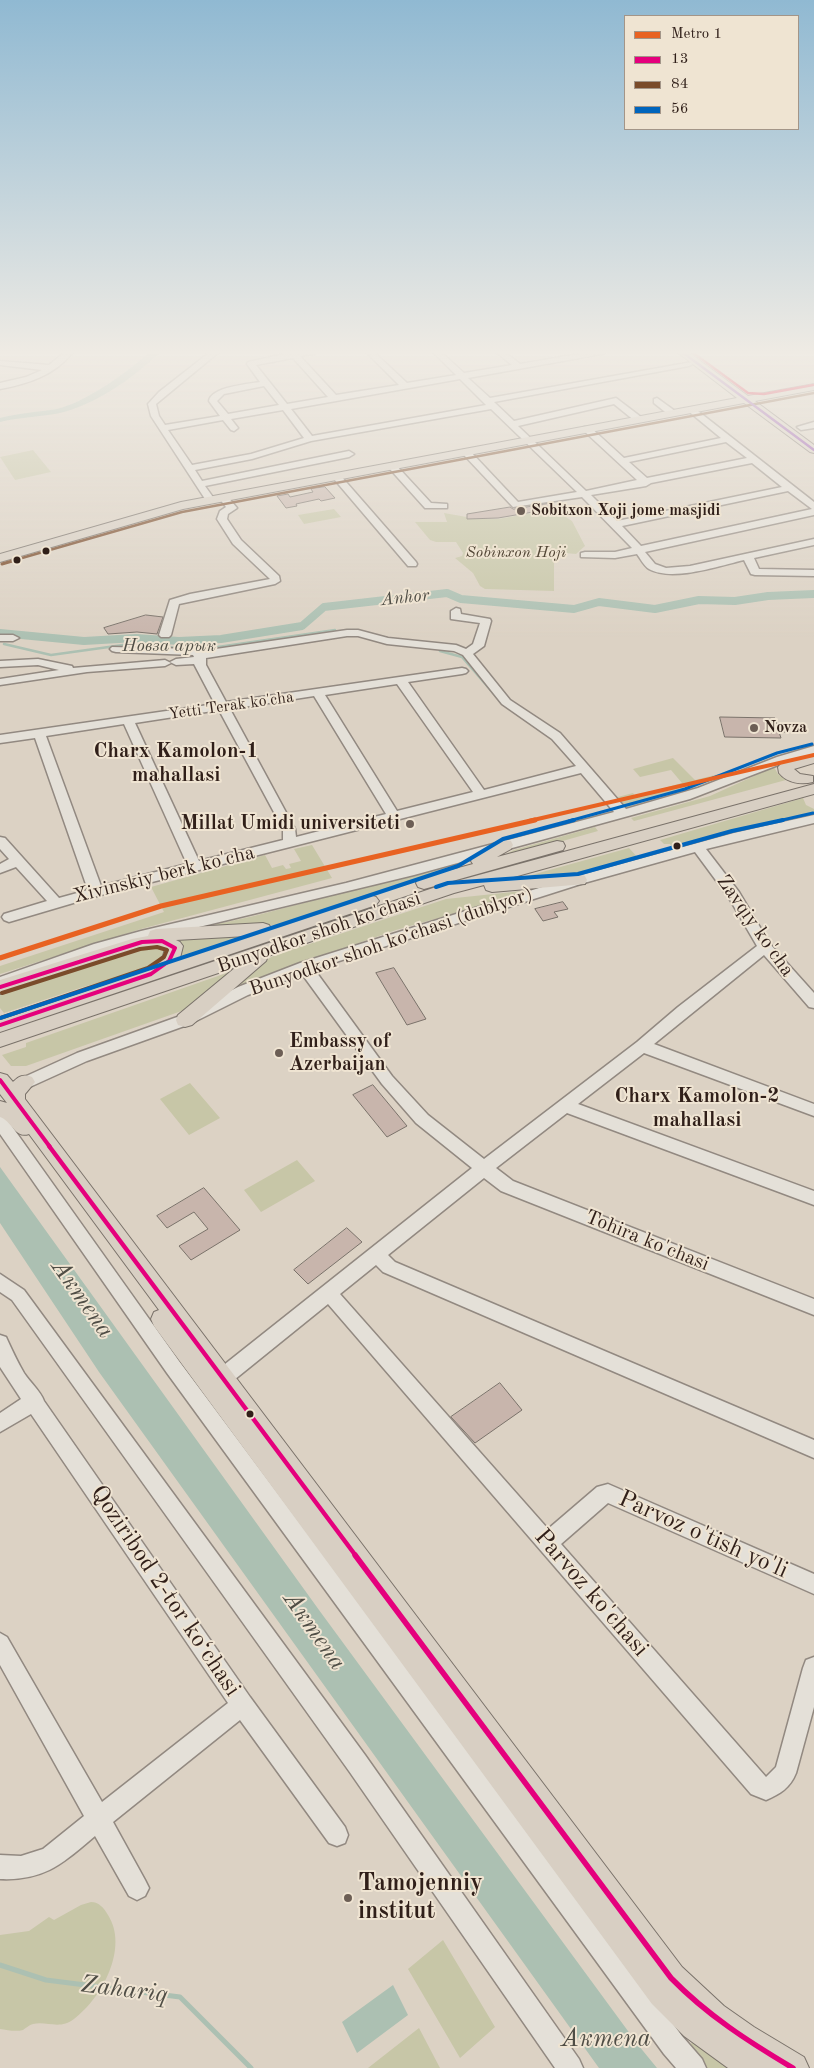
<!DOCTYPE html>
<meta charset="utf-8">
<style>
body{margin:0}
#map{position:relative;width:814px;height:2068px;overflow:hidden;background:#dcd2c4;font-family:"Old Standard TT",serif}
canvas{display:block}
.legend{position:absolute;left:624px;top:15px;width:175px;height:115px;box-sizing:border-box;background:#efe4d2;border:1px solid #a39588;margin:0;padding:6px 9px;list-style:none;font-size:15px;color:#301f19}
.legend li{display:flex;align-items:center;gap:10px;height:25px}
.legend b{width:25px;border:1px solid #a39588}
</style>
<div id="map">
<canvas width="814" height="2068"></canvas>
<ul class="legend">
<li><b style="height:6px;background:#e86222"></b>Metro 1</li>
<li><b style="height:6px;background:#e5007d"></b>13</li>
<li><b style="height:6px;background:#7a4b2a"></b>84</li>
<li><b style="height:6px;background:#0065bd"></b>56</li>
</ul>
</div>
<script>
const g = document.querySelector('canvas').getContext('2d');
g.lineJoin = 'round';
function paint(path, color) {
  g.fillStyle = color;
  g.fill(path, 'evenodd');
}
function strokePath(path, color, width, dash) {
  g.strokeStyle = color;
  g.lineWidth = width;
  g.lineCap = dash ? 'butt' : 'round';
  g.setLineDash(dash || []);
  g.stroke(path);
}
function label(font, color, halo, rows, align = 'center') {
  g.font = font + ' "Old Standard TT",serif';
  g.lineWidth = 4;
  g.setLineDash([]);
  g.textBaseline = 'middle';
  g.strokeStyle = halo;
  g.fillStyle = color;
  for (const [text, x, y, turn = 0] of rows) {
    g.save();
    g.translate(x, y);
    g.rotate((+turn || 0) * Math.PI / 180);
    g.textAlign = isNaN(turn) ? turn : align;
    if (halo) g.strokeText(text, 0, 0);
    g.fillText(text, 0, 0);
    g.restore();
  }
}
paint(new Path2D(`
 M33,450L51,472L15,480L0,457Z
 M334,509L341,517L304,524L298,515Z
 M558,512L572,521L585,546L576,554L554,552V591L485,589L480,586L473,573L455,558L462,556L463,553L456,542H436L430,540L415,522H447L444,513L478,519H498L533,513L539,514Z
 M673,758L695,780L719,774L724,777L622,809L614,798L633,793L635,796L682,783L671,770L640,777L633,769Z
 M774,767L778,774L786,780L634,821L631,818L710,796Z
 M803,798L806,805L814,809V815L768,825L676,851L670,844H664L660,840Z
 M595,827L598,831L492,861L514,850Z
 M312,845L332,878L141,929L0,974V966L164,912L151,887L265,855L272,868L283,865L286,869L291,868L289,864L301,861L294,849Z
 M629,848L640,860L593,873L506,882Z
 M463,861L464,863L441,874L278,925L186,931L254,916Z
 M541,889L396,930L231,988L253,969L273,956L446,899Z
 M242,935L240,938L178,958L175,940Z
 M162,944L168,953L153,968L83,987L4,1013L0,1008V991L137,945Z
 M238,969L190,1008L26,1066H11L2,1055L26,1047V1043Z
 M190,1083L220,1118L189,1135L160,1099Z
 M297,1160L315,1181L261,1212L244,1190Z
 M91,1902C99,1902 104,1908 108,1915C129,1948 102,1998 74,2019C60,2030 47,2021 33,2024C29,2025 26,2028 23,2030C16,2032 7,2030 0,2029V1935L29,1931L49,1917L54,1920L81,1905Z
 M443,1940L495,2027L460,2058L408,1969Z
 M419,2028L440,2068H368Z
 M692,2042L735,2068H706L690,2047Z`), '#c7c6a7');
paint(new Path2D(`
 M149,352H161C135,376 100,402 64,412C43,417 21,417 0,422V418C19,413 38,412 57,409C84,403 130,371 149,352Z
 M0,1167L319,1610L639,2046L657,2068H599L99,1372L0,1223Z
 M393,1985L408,2015L357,2053L342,2022Z`), '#acc0b2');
strokePath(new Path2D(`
 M4,644L51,655L123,645L204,649L335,630
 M440,651L462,657L500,701`), '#acc0b2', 2.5);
strokePath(new Path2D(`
 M0,1965L46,1980L180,1997L251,2068`), '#acc0b2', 5);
strokePath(new Path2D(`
 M0,633L84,641L136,638L179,641L221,639L302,626L324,607L447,593L461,599L574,609L599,602L655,609L699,600L735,601L768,596L814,594`), '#acc0b2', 8);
const building = new Path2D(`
 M325,487L335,498L321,501L319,499L296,504L297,506L286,508L277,496L288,494L290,497L313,492L311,489Z
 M552,503L558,509L552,512H533L498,518L467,519V514L510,507L513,509Z
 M146,615L163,617L157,634L137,632L108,634L104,628Z
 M720,717L775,718L777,724H784L786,732H779L781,738L725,737Z
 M563,902L568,909L554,912L558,917L543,921L535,909Z
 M394,968L426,1019L407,1025L376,973Z
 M373,1085L407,1126L387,1137L353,1095Z
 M204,1188L240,1230L191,1260L179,1246L208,1229L194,1212L167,1228L157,1216Z
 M347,1228L362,1242L308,1284L294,1270Z
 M500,1383L522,1410L475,1443L451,1417Z`);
paint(building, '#c8b5ac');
strokePath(building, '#7a726a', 1);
const minor = new Path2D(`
 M65,352H73C55,375 28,384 0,389V383L26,377L42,370L0,365V361L49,365Z
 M210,352H219L156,404L159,416L165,425L220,416L209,401C211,387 248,384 260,382L247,364L248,362L289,353L288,352H316L315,354L300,356L336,395L399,385L366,352H374L407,383L456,375L433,352H441L464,373L512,365L496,352H505L520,364L590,352H606L602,354L468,378L490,398L692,362L693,364L689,366L494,402L514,421L616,398L641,417V421H635L614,404L518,426L586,491L637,480L584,431V427H590L624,458L721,438L687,410L694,408L814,502V515L645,552L655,564L666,568L690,566L814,539V545L754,558L759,569L814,570V576L755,575L751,574L744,560C719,566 672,582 649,569C644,566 640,558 637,554L615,558L581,557V553L585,552H615L632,548L582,497L513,507L463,454V450H469L518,502L577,492L491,409L311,441L252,459L195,470L202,481L349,451L354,454L349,457L205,486L215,500L210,503L207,502L151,416L148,404L159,392ZM293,358L328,397L287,404L256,365ZM460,379L486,405L312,436L291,409ZM264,386L279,405L228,414L217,401L224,394ZM283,410L304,438L251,454L192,465L168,430L223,420L231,430L234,431L238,428L231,419ZM726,442L747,458L647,478L629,462ZM752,463L782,487L617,521L591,495L646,486L651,483ZM788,491L812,509L641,546L622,526Z
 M657,398L675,411V415H669L654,403V399Z
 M814,422V428L801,430L797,427Z
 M392,463L395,464L431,503L447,504V508H425L389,468L387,466Z
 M337,474L340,475L416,562L417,564L416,566H408L334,479V475Z
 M224,495L227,496L237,508L228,514L227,519L241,540L279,576L280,581L275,584L179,604L171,635L169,637H161L159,635L170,600L190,594L270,579L233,544L217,519L220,511L226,507L219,498Z
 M456,608L460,609L461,614L490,619L491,621L484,646L473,654L510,700L560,733L626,809L698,788L777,757L814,746V754L786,762L690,799L414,875L141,941L0,987V977L94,944L141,931L346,883L614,812L581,773L97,896L9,922L4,920L2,917L4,914L47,901L16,867L0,873V864L9,859L0,849V837L5,838L59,898L88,890L35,738L0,743V735L215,704L194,664L176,665L170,662L176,659L194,657L193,655L116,652L112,651L110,649L112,647L196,649L202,651L347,630H358L388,638L456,645L466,649L473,644L480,623L451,619V611ZM347,636H358L387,644L454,651L463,655L502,704L552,739L576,766L484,790L408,682L462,674L466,673L468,671L466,669L462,668L226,702L206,665V658ZM397,684L473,792L397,811L325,695ZM314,696L386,814L296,837L295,829L230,709ZM219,710L283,829V840L199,861L135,723ZM124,724L187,864L101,886L46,736Z
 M0,635H13L19,638L13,641H0Z
 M38,659L72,666L73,668L165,660L171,663L165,666L87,672L0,685V679L59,670L38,665L0,667V661Z
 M814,815V823L706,849L739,892L770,944L814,993V1008L809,1007L764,955L654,1044L814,1104V1116L644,1053L578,1104L814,1191V1205L567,1113L496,1168L513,1181L814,1299V1315L501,1191L484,1178L388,1255L395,1262L814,1440V1458L383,1272L376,1265L340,1294L548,1529L597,1487L608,1484L814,1574V1594L608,1503L561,1544L766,1777L776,1767L803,1668L806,1660L814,1657V1707L796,1773C790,1788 780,1794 766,1800L751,1794L328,1304L229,1384L222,1386L215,1384L213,1378L215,1372L472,1168L416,1123L382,1084L302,974L248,995L190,1024L87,1061L21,1091L16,1093L11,1091L8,1087L11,1083L77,1053L180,1016L238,987L300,963L574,877L734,833ZM695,852L729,898L757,946L678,1007L637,1042L484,1159L428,1115L392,1076L314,969L584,883Z
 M0,1116L6,1118L179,1361L682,2036L702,2059L706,2068H676L664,2054L167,1373L0,1134Z
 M0,1274L24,1290L365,1755L579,2059L583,2068H555L349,1771L12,1300L0,1292Z
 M0,1335L6,1337C12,1350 17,1361 24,1373C30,1382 41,1392 44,1401L250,1697L345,1827L348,1835L345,1843L337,1846L329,1843L240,1720L113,1822L145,1880L149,1888L145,1896L137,1900L129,1896L95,1836C63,1863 45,1881 0,1879V1855L21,1856L43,1849L84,1816L0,1665V1633L7,1637L102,1802L228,1703L31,1414L0,1432V1413L21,1399L0,1367Z`);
const major = new Path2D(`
 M677,352H688L748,396L814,384V390L755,401L814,445V453L810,452L744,403L183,509L0,562V554L181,502L737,398Z
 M814,753V763L794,769L800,774L813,776V782C801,785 787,783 779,773L778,767L781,764Z
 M814,784V794L503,880L579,874L585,876L587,880L585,884L492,892L486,890L484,885L454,893L268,956L266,961L192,1025L185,1027L178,1025L176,1020L178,1015L236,967L0,1047V1033L442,885Z
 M505,840L511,841L513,845L511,849L497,857L557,841L563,842L565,846L563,850L424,889L418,887L416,883L418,879L473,864L471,861L473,857Z
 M370,895L376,897L379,901L376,905L0,1032V1018L148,969L163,956L165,949L159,947L139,949L0,994V980L132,939L148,936L150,931L156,929L263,923L269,925L271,928ZM247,936L180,958L183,946L180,942L176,940Z
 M0,1073L7,1075L13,1082C19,1076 23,1074 32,1077L35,1082L25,1094V1099L682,1967L724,2006L754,2027L804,2057L809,2068H728L684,2036L652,2004L154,1326L151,1319L154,1312L159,1310L29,1134C15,1139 12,1121 0,1117V1101L7,1103L0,1094Z`);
strokePath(minor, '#928981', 3);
strokePath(major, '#7a726a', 2);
paint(minor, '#e4e0d8');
paint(major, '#d8cfc3');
strokePath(new Path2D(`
 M0,987L142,942L162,941L175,948L169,961L151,974L0,1025
 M0,1080L50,1147`), '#e5007d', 4);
strokePath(new Path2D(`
 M49,1146L356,1556`), '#e5007d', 4.5);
strokePath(new Path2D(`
 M355,1555L671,1978C707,2015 749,2042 793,2068`), '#e5007d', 5.5);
strokePath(new Path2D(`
 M15,560L182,512L814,393`), '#7a4b2a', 2.5);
strokePath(new Path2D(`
 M2,564L19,559`), '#7a4b2a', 3);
strokePath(new Path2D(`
 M0,1018L148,968L164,957L167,950L157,947L140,949L2,993`), '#7a4b2a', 4);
strokePath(new Path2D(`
 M569,821L685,789L777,753L812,744
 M778,821L813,813`), '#0065bd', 3);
strokePath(new Path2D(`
 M436,887L448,883L578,874L732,831L783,820
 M0,1018L458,866L503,839L574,820`), '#0065bd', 4);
strokePath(new Path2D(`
 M682,352L814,450`), '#8e44ad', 2.5);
strokePath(new Path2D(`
 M692,352L748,393L764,394L813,385`), '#e4002b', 2.5);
strokePath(new Path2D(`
 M529,821L814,755`), '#e86222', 4);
strokePath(new Path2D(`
 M0,958L161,906L535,820`), '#e86222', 5);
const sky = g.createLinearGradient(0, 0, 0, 641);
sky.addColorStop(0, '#90b9d2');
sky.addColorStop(0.55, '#efebe4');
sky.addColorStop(1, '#efebe400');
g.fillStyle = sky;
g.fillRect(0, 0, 814, 641);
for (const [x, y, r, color] of [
 [521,511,5,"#6c5e55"],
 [46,551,4.5,"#301f19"],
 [17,560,4.5,"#301f19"],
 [754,728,5,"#6c5e55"],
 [410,824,5,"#6c5e55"],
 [677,846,4.5,"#301f19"],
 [279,1053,5,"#6c5e55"],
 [250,1414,4.5,"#301f19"],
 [348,1898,5,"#6c5e55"]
]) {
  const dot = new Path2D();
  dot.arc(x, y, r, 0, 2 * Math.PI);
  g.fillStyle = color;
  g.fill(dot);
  strokePath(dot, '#efe4d2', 2);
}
label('bold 16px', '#301f19', '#efe4d2', [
 ["Sobitxon Xoji jome masjidi",531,511],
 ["Novza",764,728]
], 'left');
label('italic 16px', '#524636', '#efe4d2', [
 ["Sobinxon Hoji",516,553]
]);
label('16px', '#301f19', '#efe4d2', [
 ["Yetti Terak ko'cha",231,706,-8]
]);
label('italic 18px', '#4f4d45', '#efe4d2', [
 ["Anhor",405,598,-6],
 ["Новза арык",169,646]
]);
label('bold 20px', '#301f19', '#efe4d2', [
 ["Millat Umidi universiteti",400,824],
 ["Embassy of",289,1042,"left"],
 ["Azerbaijan",289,1065,"left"]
], 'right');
label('20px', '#301f19', '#efe4d2', [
 ["Xivinskiy berk ko'cha",164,875,-14],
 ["Zavqiy ko'cha",755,926,55],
 ["Bunyodkor shoh ko'chasi",319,933,-19],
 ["Bunyodkor shoh koʻchasi (dublyor)",391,942,-19],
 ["Tohira ko'chasi",647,1241,22]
]);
label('bold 21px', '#301f19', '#efe4d2', [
 ["Charx Kamolon-1",176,751],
 ["mahallasi",176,775],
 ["Charx Kamolon-2",697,1096],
 ["mahallasi",697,1120]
]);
label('24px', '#301f19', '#efe4d2', [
 ["Parvoz o'tish yo'li",703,1535,24],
 ["Qoziribod 2-tor ko‘chasi",165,1591,56],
 ["Parvoz ko'chasi",591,1593,49]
]);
label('bold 24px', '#301f19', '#efe4d2', [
 ["Tamojenniy",358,1884],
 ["institut",358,1912]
], 'left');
label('italic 25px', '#4f4d45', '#efe4d2', [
 ["Актепа",82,1299,55],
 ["Актепа",314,1631,55],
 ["Zahariq",124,1990,7],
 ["Актепа",606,2039]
]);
</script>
